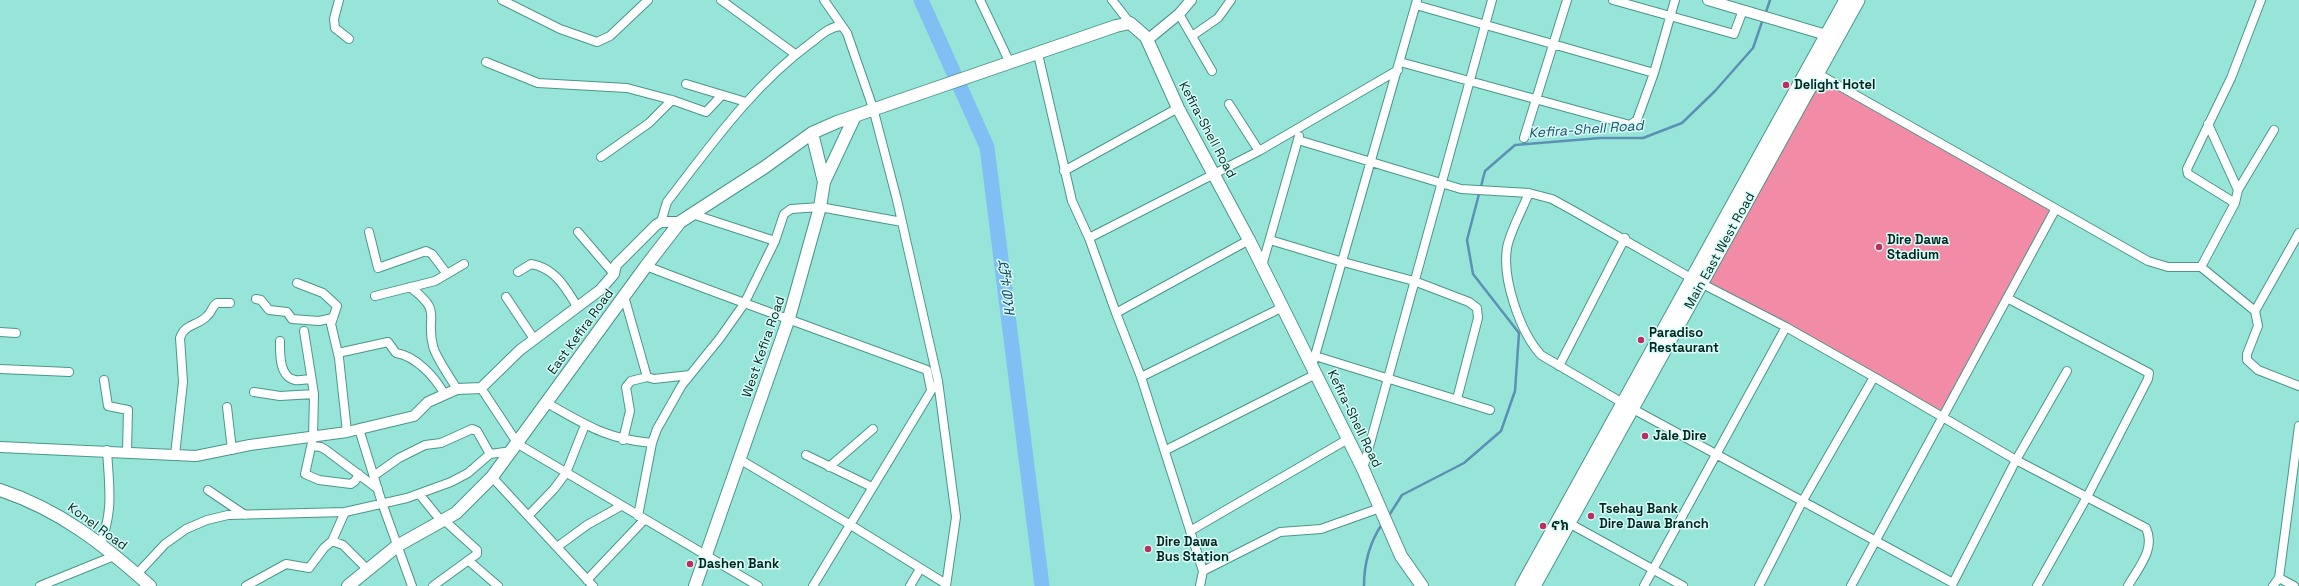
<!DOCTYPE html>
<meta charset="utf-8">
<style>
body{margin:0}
canvas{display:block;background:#97e4d9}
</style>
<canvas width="2299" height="586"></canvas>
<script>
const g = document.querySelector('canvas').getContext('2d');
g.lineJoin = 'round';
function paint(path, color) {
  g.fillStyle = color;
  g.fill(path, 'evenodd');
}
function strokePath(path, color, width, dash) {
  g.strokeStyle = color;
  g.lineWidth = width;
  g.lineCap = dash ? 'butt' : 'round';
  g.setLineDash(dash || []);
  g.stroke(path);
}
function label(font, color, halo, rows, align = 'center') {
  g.font = font + ' "Space Grotesk","Noto Sans Ethiopic",sans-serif';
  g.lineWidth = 3;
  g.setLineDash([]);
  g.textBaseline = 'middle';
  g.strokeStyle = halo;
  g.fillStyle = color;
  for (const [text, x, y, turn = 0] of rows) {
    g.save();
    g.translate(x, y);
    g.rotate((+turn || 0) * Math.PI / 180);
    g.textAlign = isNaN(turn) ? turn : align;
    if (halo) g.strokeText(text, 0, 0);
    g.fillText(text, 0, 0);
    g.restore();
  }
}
paint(new Path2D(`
 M1817,73L2055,210L1943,417L1702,284Z`), '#f28ba5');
strokePath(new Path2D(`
 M1765,15L1770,0
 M1388,517L1402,495L1464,463L1501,431L1515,391L1519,333L1473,274L1467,240L1485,171L1515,145L1600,138H1643L1682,123L1715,91L1753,48L1763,19
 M1364,586C1364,564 1370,542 1382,524`), '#5a91b4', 2.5);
strokePath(new Path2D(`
 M921,0L987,147L1042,586`), '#80bff3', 15);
const minor = new Path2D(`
 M339,0L334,19L335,28L349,39
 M502,0L560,29L597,42L610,36L648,0
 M721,0L795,54
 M824,0L847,33L873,108L897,200L938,381L956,517L946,586
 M980,0L1010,63
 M1112,0L1130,23
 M1613,0L1734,34L1743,10
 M1416,5L1654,73
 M1179,14L1212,71
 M1192,36L1218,18L1231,0
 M1038,54L1072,201L1089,238L1116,313L1141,377L1203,571L1200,586
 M486,62L538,83L627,88L672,100L706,112L722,95
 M1400,62L1630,125L1637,120L1654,73L1675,0
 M1815,72L2148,261L2168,267H2201L2255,311L2258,326L2247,354V360L2258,370L2299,386
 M686,84L746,102
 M1229,104L1259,151
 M2208,124L2238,190
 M1524,138L1567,0
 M1298,140L1461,189L1529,193L1552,199L1572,210L1691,278L1786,327L1874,377L2016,460L2146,528C2156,549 2138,568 2128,586
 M601,157L649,123L672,100
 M1064,171L1178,108
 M1529,193C1523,208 1509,234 1507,248C1502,279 1520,332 1541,355L1633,409L1953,583L2016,460L2067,371
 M2235,203L2188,174L2187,169L2231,78L2261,0
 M692,214L775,241
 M661,222L667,202C711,145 753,85 812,42C821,35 829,27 841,26
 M369,232L378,268L426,251L432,254L447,274
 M578,232L614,274
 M1089,238L1259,151L1398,70
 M1270,240L1343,262L1414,281L1469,302L1477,308L1478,318L1457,399
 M646,266C739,302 833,335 927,370L931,390
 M1262,266L1299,136
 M2201,267L2235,203L2238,190L2274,130
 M518,272L531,264C555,268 565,287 577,306
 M297,283L323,293L337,306L331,324L339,358L347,432
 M410,287C444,313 425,314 433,346C435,356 451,379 457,389
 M375,296L435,281L464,264
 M624,296L647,377L654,379L690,375
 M506,297L534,339
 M2007,298L2149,373L2148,379L2087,497L2037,586
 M256,299L261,300L269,310L287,312L292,319L319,321L333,318
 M2255,311L2299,233
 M1116,313L1249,240
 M304,331L314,394L313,438L305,474L319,480L351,484L355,481L359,474
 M0,332L16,333
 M280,341C280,353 279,377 295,380C300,381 307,379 311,379
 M338,353L388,342L396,353C416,356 435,377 445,395
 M1315,356L1490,410
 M1312,366L1417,0
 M1559,366L1625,238
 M0,369L69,372
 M1141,377L1283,307
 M104,380L108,406L128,410L127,452
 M481,388L518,444L758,586
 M254,392L280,396L314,394
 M547,403C586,425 606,439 652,443
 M227,407L232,450
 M359,429L382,503L412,586
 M623,440L630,411L626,387L631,381L647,377
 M312,446L321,447L326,450L378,489
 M1166,450L1316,374
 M175,455L183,382L180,338C185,323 198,326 207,316C212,312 212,306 217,303H230
 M806,455L872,487
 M739,459L849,524L946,584
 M829,467L873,429
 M1363,469L1492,0
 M375,475L399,458L425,445L441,443L472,429L477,431L490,454
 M492,477L593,586
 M208,490L245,515
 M420,495L442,522
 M529,515L554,489L566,473L585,425
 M638,516L652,443L657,429L682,385L720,338L744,304L775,241L784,214L791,209L820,207L902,222
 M1565,521L1683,586
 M1190,531L1348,439
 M332,541L343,545L367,569
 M100,545C114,510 109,487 107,450
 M557,547L587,525L621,506
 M469,561L498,586
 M1203,571L1280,532L1321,529L1380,508
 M137,574L165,544L186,529L207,520L228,515L345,512L407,498L451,482L468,473L490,454L512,451
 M2279,578L2294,586
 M587,580L644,520
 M40,586L114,556
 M246,586L286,564L309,568L324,548L332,541L345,512
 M433,586L477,554V550L445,521
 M813,586L934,386
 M910,586L920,569
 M1644,586L1786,327
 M1759,586L1802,502L1874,377
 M1851,586L2055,210
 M2273,586L2279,578L2299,426`);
const tertiary = new Path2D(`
 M1708,0L1833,37
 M1146,37H1151L1179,14L1191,0
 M0,447L196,456L250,445L347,432L414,416L428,402L457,389L481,388L520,350L600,290L614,274L616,265L656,225L661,222H680`);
const secondary = new Path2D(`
 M812,133L824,182
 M0,490C60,510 103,544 150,586
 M348,586L397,546L456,513L492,477L646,266L680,222L765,167L812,133L837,122L1116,26L1130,23L1146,37L1178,108L1249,240L1363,469L1401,556L1422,586
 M695,586L789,318L820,207L824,182L855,116`);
const primary = new Path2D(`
 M1522,586L1846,0
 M1534,586L1858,0`);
strokePath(minor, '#4a968c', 10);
strokePath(tertiary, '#4a968c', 12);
strokePath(secondary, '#4a968c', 14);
strokePath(primary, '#4a968c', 15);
strokePath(minor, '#fff', 8);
strokePath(tertiary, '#fff', 10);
strokePath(secondary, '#fff', 12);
strokePath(primary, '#fff', 13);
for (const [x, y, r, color] of [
 [1786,85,4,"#bb2e60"],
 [1879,247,4,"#bb2e60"],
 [1641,340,4,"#bb2e60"],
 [1645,436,4,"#bb2e60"],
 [1591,516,4,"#bb2e60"],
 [1543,526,4,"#bb2e60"],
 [1148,549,4,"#bb2e60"],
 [690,564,4,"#bb2e60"]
]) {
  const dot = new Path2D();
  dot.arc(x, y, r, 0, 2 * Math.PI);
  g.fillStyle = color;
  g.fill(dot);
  strokePath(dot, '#d8fdf7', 1.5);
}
label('bold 13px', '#032521', '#d8fdf7', [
 ["Delight Hotel",1794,85],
 ["Dire Dawa",1887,240],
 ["Stadium",1887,255],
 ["Paradiso",1649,333],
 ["Restaurant",1649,348],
 ["Jale Dire",1653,436],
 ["Tsehay Bank",1599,509],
 ["Dire Dawa Branch",1599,524],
 ["ኖክ",1551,526],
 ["Dire Dawa",1156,542],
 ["Bus Station",1156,557],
 ["Dashen Bank",698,564]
], 'left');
label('13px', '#032521', '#d8fdf7', [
 ["Kefira-Shell Road",1207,130,62],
 ["Main East West Road",1720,251,-61],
 ["East Kefira Road",581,332,-54],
 ["West Kefira Road",764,347,-71],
 ["Kefira-Shell Road",1354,419,64],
 ["Konel Road",97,527,36]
]);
label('italic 14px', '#1e4d70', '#d8fdf7', [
 ["Kefira-Shell Road",1586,130,-4],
 ["ደቻቱ ወንዝ",1005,287,83]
]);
</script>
